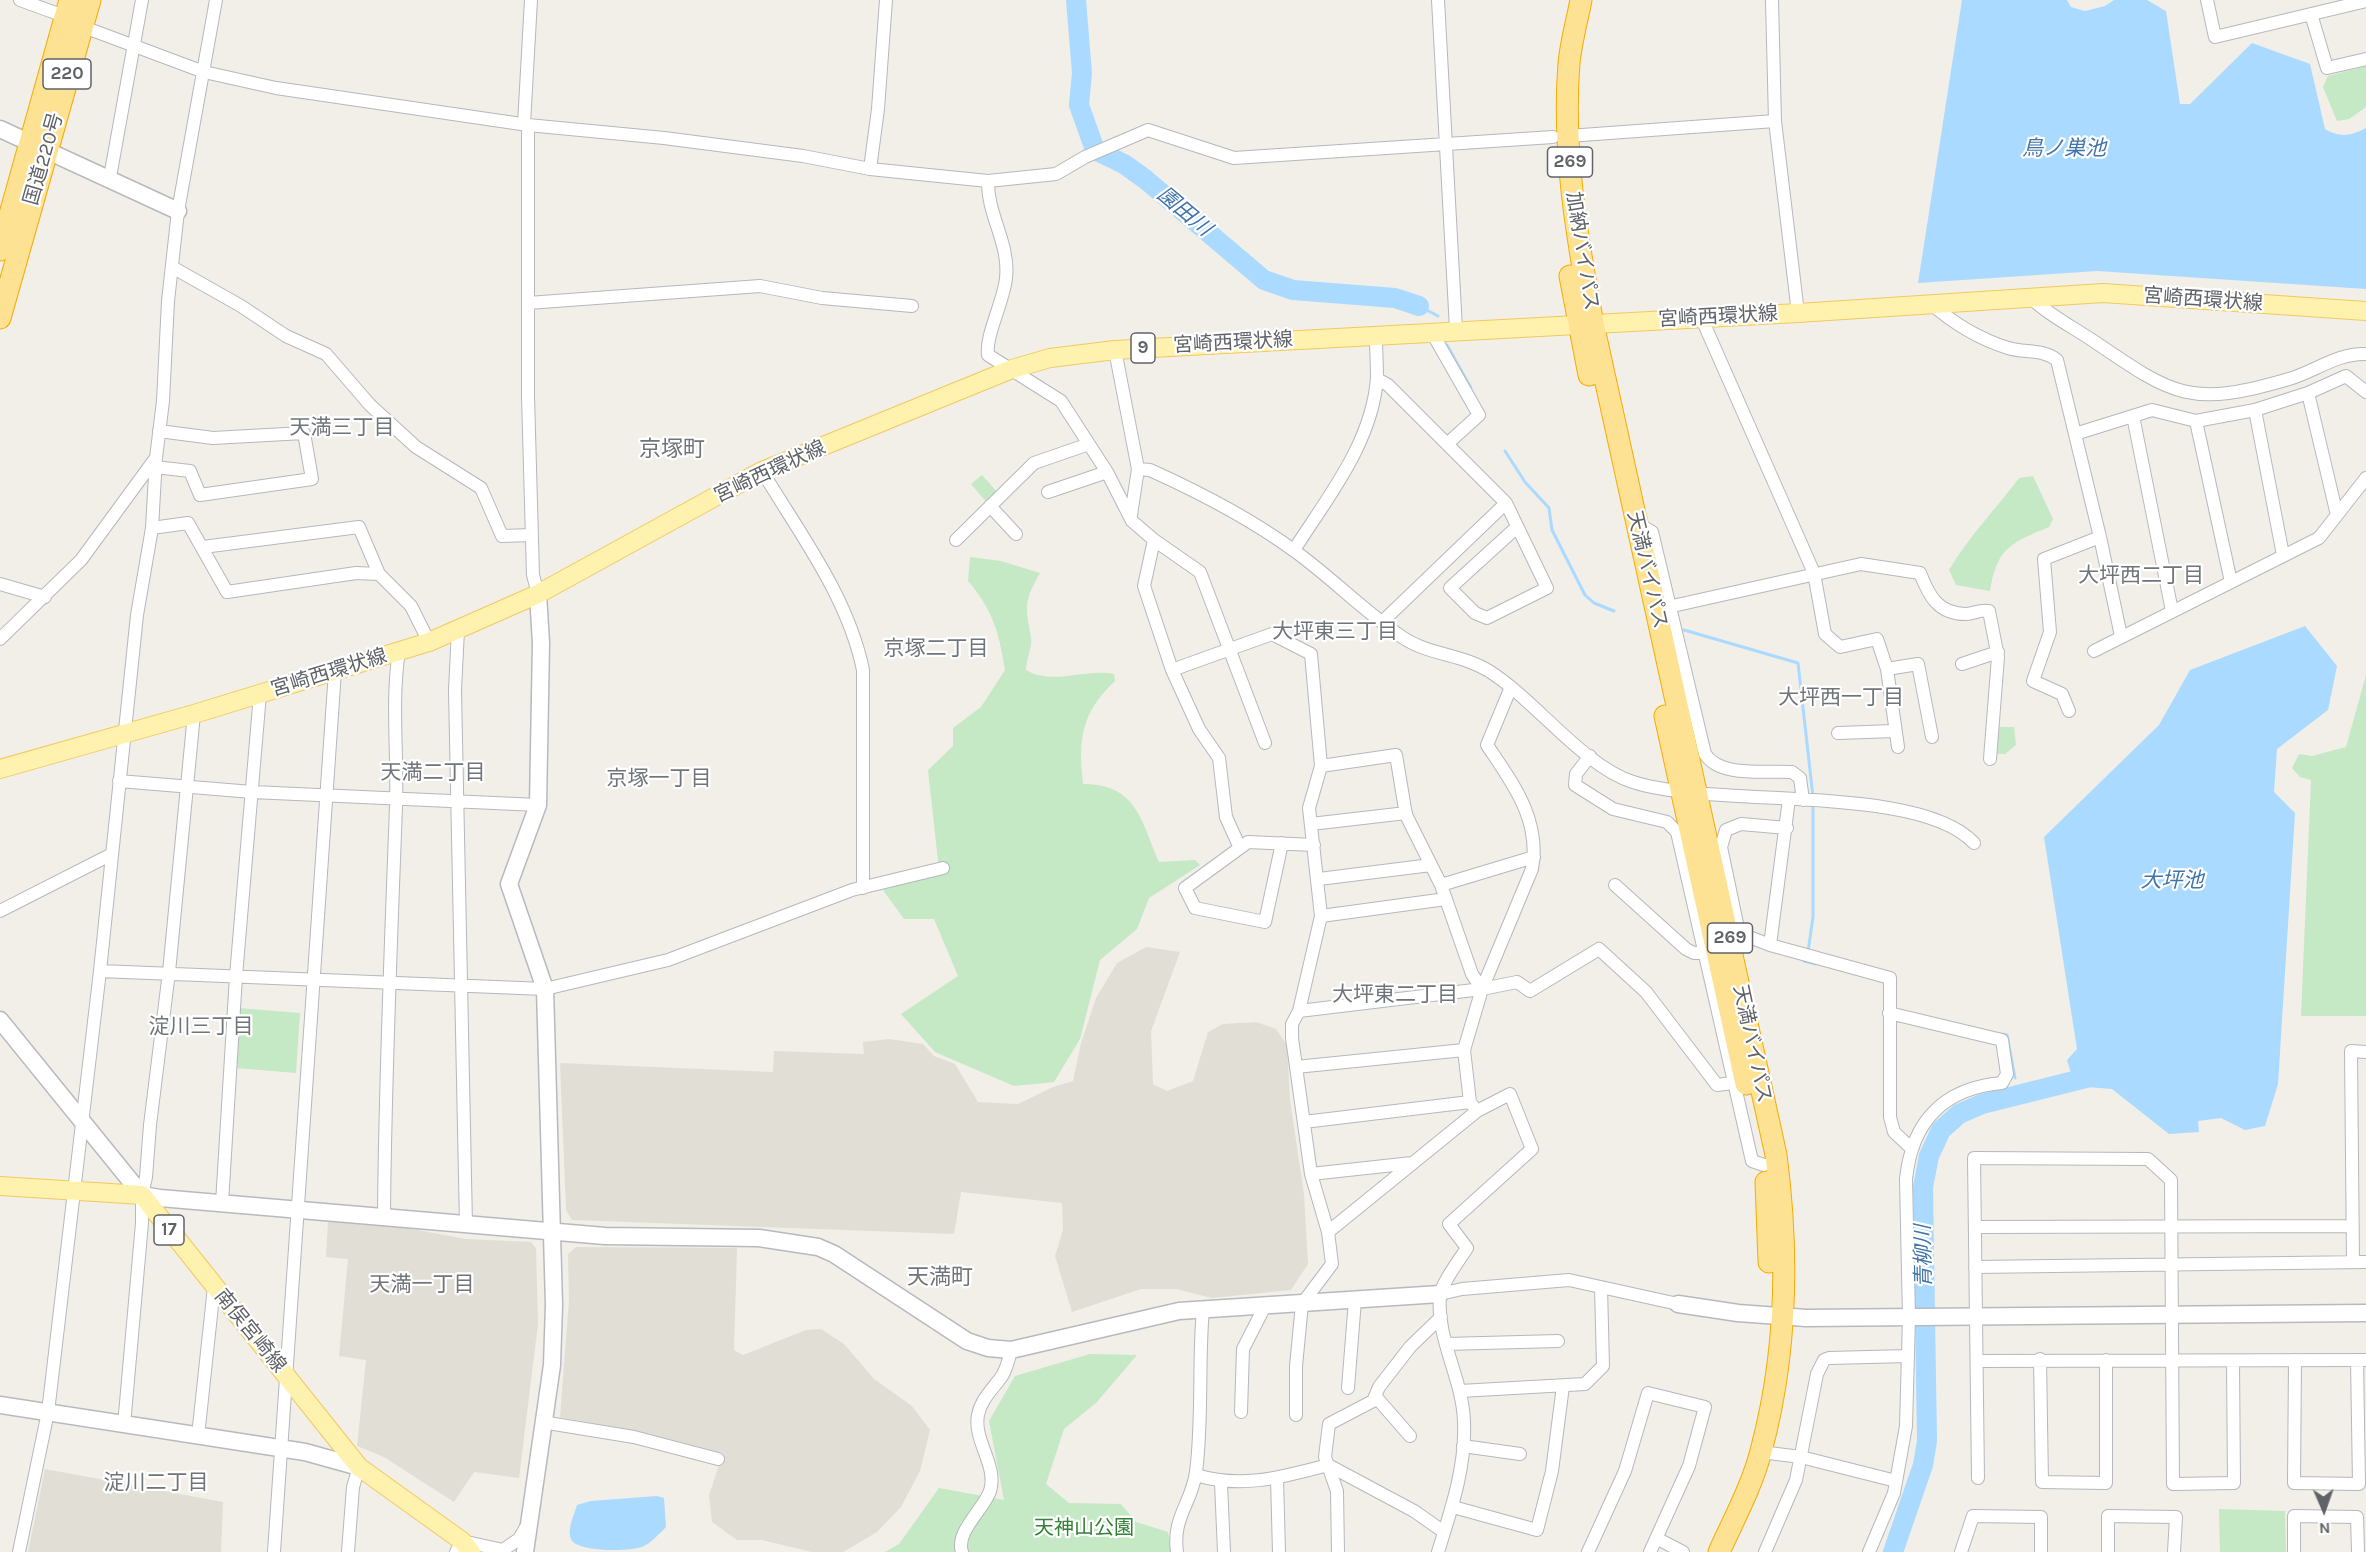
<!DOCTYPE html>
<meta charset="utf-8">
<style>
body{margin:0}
#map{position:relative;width:2366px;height:1552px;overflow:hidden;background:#f1efe8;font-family:Karla,sans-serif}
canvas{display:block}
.north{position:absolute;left:2294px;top:1480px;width:60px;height:60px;-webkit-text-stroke:4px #fff;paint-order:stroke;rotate:178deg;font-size:16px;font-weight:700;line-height:24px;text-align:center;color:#5f6368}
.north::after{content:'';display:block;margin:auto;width:21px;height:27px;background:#5f6368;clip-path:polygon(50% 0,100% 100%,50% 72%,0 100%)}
</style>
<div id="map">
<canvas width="2366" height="1552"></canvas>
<div class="north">N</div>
</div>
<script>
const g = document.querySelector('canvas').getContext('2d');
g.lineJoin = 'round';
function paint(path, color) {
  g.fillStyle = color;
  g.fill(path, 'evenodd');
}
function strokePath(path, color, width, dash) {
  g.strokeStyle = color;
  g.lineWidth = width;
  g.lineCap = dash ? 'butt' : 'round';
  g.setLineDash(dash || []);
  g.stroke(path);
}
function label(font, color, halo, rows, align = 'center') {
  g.font = font + ' Karla,"Noto Sans JP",sans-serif';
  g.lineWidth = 4.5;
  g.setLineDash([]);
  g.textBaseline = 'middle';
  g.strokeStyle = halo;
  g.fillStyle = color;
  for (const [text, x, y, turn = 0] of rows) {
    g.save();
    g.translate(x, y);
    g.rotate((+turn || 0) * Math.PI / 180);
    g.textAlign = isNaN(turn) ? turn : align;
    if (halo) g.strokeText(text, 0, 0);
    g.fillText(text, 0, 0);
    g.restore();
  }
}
paint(new Path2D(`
 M1146,947L1180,952L1151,1031L1153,1084L1167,1091L1193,1081L1208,1032L1223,1024L1256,1022L1276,1029L1287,1045L1290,1100L1304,1194L1308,1264L1291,1290L1212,1298L1176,1289H1141L1072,1312L1055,1256L1063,1230L1062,1203L961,1192L954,1234L572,1220L566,1210L560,1063L773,1072L774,1051L864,1054L863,1042L889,1039L923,1044L934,1056L955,1064L978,1102L1018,1104L1053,1087L1073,1081L1081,1043L1096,998L1117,963Z
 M328,1222L401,1227L466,1239L531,1242L536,1248L538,1324L519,1478L474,1472L454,1502L384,1457L357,1446L366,1360L339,1356L348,1259L326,1257Z
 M576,1247L737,1248L734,1350L743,1355L806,1330L821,1329L844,1344L874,1379L912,1406L930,1430L920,1471L901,1507L877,1532L843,1552H812L762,1540H737L712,1522L709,1495L723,1453L647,1433L560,1417L569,1300L568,1254Z
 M45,1469L223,1502L221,1552H28Z`), '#e1ded6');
paint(new Path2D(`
 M2366,66V107L2349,119L2337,121L2323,87L2328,76Z
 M982,475L999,494L988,504L971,484Z
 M2033,476L2053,519L2049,527C2010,543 1997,548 1990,591L1956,585L1949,570C1969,536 1996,509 2019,478Z
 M970,557L1001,561L1040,573C1024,601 1025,606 1031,637C1033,646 1026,659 1026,670C1053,686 1085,668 1114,674L1115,681C1081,713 1078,739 1083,784C1137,784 1141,821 1159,862L1195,860L1200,865L1149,898L1137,929L1100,960L1080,1039L1054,1082L1014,1086L935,1052L901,1014L958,976L934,919H904L883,890L939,870L928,770L953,746V728L981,707L1005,670C999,633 993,610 968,581Z
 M2366,675V1016H2301L2311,780L2300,777L2292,768L2299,754L2312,756L2346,747Z
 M1995,727H2014L2016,745L2005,754H1997L1994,749Z
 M239,1008L300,1013L296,1073L235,1068Z
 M1090,1354L1137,1355L1096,1403L1064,1429L1046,1484L1069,1503L1121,1504L1136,1522L1168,1532L1172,1552H885L899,1544L939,1488L1004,1500L989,1421L1015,1376Z
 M2219,1509L2285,1511L2286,1552H2220Z`), '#c5e8c5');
paint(new Path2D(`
 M1962,0H2067L2071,7L2085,11L2105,6L2114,0H2147L2166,11L2180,104H2190L2252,43L2310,64L2325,129C2340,138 2351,136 2366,128V289L2097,271L1918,283Z
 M2305,626L2337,666L2328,710L2277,749L2274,792L2295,813L2278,1084L2265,1126L2245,1130L2221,1118L2198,1121L2199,1132L2169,1134L2112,1089L2075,1086L2067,1060L2077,1049L2044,837L2159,725L2190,670Z
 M657,1496L664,1498L666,1527C660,1533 652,1542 644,1546C630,1552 582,1552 572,1541C566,1530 574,1516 577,1505L591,1501Z`), '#aadaff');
strokePath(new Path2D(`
 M1419,306L1438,316
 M1447,345L1471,388
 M1505,451L1525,482L1549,508L1552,530L1585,595L1594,603L1614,611
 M1684,630L1798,663L1813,797
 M1808,952L1813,917V804
 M1804,961L1816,964
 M2002,1034L2007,1035L2015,1078`), '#aadaff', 3);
strokePath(new Path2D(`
 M1076,0L1082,73L1079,105L1095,150L1124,164L1145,179L1264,280L1293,290L1395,298L1419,306
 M1893,1552L1923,1465L1927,1441L1923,1187L1929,1156L1941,1130L1959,1114L1982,1104L2098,1075`), '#aadaff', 20);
const street = new Path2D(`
 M20,0L64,16
 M531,0L524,124L528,125V396L533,575L538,594
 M1438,0L1456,329
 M1772,0L1775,121L1798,313
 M2207,0L2215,37L2366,1
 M2311,14L2327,68L2366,59
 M81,26L204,72L276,88L528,125L664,138L803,156L870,169L988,181L1056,174L1085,157L1148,130L1234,158L1553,137
 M1568,136L1775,121
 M870,169L878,109L886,0
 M110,177L142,0
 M988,181C987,214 1010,244 1006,278C1004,301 985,336 988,355L1061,401L1107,472L1132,521L1154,540L1144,586L1172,670L1199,729L1219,758L1226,817L1240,848
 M172,267L241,306L286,336L326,354L370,405L416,447L481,488L502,536L532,535
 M2029,296C2047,314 2071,326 2092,340C2174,396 2190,408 2289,379C2316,371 2337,353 2366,354
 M528,303L760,286L822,298L912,306
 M1930,303C1953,323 1979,339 2008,348C2024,353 2044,349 2057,360L2100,537L2121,636
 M1701,317L1814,573L1825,634L1840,647L1877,639L1887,669L1898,747
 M1431,331L1479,415L1447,444
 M1115,350L1138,469L1131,515
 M1377,379L1388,385L1506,503L1382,622
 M2308,393L2337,515
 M2255,410L2283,555
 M2133,416L2172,611
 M2196,421L2231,582
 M2075,434L2152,410L2196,421L2255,410L2308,393L2346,376L2366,392
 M155,467L190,471L200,495L312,479L304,433L213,438L159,431
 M1138,469L1150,470C1201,493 1250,518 1296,552C1333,579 1365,612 1402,637C1428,655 1462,654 1489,671C1535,700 1583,766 1633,782C1717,809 1918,783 1974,843
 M762,471C800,534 848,597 863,670V888
 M1048,492L1107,472
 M1506,503L1547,588L1487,618L1475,613L1450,588L1517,527
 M990,506L1016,534
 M1637,523L1652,532L1705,754C1720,778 1766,770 1792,772L1800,778L1803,800
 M152,528L188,523L227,592L356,573L379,574
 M956,540L1034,463L1089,444
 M1154,540L1200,572L1265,743
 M203,547L359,527L379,574L411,606L429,642
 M1294,550C1327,498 1373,442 1377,377C1377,364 1376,350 1376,336
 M0,584L45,597
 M1668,607L1861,564L1920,573C1929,596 1938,614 1966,614C1974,614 1980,609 1989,611L1998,657L1990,759
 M458,630L455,690L466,1225
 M0,639L81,560L155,459
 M2094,651L2319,538L2366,478
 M1962,664L1998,652
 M1887,669L1918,664L1932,737
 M1172,670L1272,634L1311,654L1321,766L1309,808L1321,916L1299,1011L1292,1024V1038L1311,1174L1328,1232L1332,1264L1302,1304L1296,1366V1415
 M2069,711L2062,694L2033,681L2050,632L2044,559L2100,537
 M1838,733L1894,731
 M1590,756L1576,774L1575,785L1613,809L1667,822L1677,832L1752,1161L1764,1165
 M1321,766L1396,755L1406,815L1441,885L1472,974L1482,989
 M119,781L252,792L538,805
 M1311,824L1406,813
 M1282,843L1265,922L1195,908L1185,888L1248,842L1314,845
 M1319,879L1431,865
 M1441,885L1534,857
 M1615,885L1686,949L1694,953H1705
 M0,911L112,854
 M1321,916L1446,899
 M1739,933L1721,847L1726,830L1741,824L1787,828
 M1730,939L1739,933L1770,945L1890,978V1117L1894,1132L1911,1148
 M1770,945L1789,799
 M100,971L545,989L668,960L852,890L943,868
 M1299,1011L1482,989L1517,982L1530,991L1599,949L1646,992L1717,1085L1732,1083
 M1296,1067L1464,1050
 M1304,1122L1470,1102
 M1311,1174L1412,1163
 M222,1203L236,976L260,694
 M384,1216C385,1079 391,943 396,806C398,755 391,702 399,651
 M1975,1227L2352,1226
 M1328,1232L1477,1111L1470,1102L1464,1050L1482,989L1532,869C1541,820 1513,784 1487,745L1511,687
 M2353,1262L2351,1051L2366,1052
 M1975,1267L2366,1262
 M1440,1294L1462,1289L1569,1280L1678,1304
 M1446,1344L1558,1341
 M2040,1359L2042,1482L2106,1483V1360
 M2295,1360L2294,1483L2359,1484L2357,1360
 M1978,1361L2366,1360
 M1348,1388L1355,1300
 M1460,1391L1585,1384L1603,1366L1601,1287
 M1376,1397L1410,1436
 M1241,1412L1243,1349L1265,1306
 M542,1422L634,1437L718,1459
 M124,1425L142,1223V1195L146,1177L150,1125L169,972L194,714
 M198,1436L214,1287
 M1463,1446L1520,1454
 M1761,1452L1801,1457L1896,1481
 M1196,1475C1242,1489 1282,1477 1328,1465L1414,1511L1444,1532
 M1277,1478L1279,1552
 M1978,1478L1974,1158L2148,1159L2171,1180L2173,1484L2234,1483L2233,1361
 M1221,1483L1224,1552
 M1453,1507L1537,1530L1552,1471L1563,1386
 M1658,1539L1683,1552
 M19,1552L48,1412L100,971L137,615L152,528L156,458L163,401L168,301L178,211L216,0
 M274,1552L335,671
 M348,1552L353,1487L359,1467
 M456,1552L462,1541L503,1550L519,1539L526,1527
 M962,1552C955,1532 984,1509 990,1491C998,1465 973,1441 978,1415C981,1399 993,1389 1002,1376C1007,1368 1009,1359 1011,1350
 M1177,1552C1172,1517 1192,1503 1196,1472C1203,1418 1198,1363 1203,1309
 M1338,1552L1337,1491L1325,1457L1329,1424L1373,1401L1379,1387L1410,1347L1441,1317
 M1438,1552C1451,1510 1466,1467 1464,1422C1463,1379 1436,1339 1440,1296C1441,1284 1460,1259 1467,1248L1449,1224L1532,1149L1510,1094L1477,1111
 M1588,1552L1625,1471L1648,1393L1705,1407L1689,1466L1650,1552
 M1765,1552L1796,1480L1817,1374L1824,1360L1829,1358L1908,1356
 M1869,1552L1894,1493L1906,1426L1909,1317L1906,1179C1912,1121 1944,1088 2002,1083L2007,1074L2002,1040L1889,1013
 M1961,1552L1973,1516L2041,1517V1552
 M2108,1552V1516L2176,1517L2174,1552
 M2294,1552V1516L2357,1517L2358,1552`);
const secondary = new Path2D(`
 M0,129L178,211
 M0,1020L142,1195L160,1198L605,1236L759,1238L818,1247L834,1254L967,1341L988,1348L1011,1350L1179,1311L1440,1294
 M1678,1304L1738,1313L1806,1318L2366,1313
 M0,1405L305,1452L359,1467
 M525,1552L552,1365L554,1305L545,989L509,884L538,805L541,643L538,594`);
const primary = new Path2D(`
 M0,769L194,714L429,642L538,594L762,471L1012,369L1050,358L1115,350L1798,313L2103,293L2366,311
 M0,1186L142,1195L359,1467L462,1541L471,1552`);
const highway = new Path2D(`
 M1581,0C1577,21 1571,42 1569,63C1562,151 1577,238 1593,324L1776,1155C1789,1254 1787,1354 1761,1451C1752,1486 1734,1519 1719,1552
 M0,250L70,0
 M1570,276L1589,375
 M0,318L90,0
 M1665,716L1746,1084
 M1766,1182L1769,1262`);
strokePath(street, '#b5b8bc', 14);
strokePath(secondary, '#b6babf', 19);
strokePath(primary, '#f2c960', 20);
strokePath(highway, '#f9ab00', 23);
strokePath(street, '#fff', 12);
strokePath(secondary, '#fff', 16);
strokePath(primary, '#fff2af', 18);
strokePath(highway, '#fde293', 21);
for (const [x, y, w] of [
 [67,74,48],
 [1570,162,45],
 [1143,348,24],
 [1730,938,45],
 [169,1230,30]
]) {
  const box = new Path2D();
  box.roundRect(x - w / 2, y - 15, w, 30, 4.5);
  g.fillStyle = '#fff';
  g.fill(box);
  strokePath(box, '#5f6368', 1.5);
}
label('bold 18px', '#5f6368', null, [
 ["220",67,74],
 ["269",1570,162],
 ["9",1143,348],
 ["269",1730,938],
 ["17",169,1230]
]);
label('20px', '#5f6368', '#fff', [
 ["国道220号",44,159,-74],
 ["加納バイパス",1582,251,81],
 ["宮崎西環状線",2203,300,4],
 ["宮崎西環状線",1718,317,-3],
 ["宮崎西環状線",1233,343,-3],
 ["宮崎西環状線",770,472,-25],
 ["天満バイパス",1647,570,77],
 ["宮崎西環状線",329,673,-17],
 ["天満バイパス",1752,1044,78],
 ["南俣宮崎線",250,1331,51]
]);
label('20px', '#348238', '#fff', [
 ["天神山公園",1084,1528]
]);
label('italic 21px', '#4174aa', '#fff', [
 ["鳥ノ巣池",2064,149],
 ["園田川",1184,212,40],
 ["大坪池",2172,881],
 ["青柳川",1924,1256,-91]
]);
label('21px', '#70757a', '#fff', [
 ["天満三丁目",342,428],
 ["大坪西二丁目",2141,576],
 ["大坪東三丁目",1335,632],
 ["京塚二丁目",936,649],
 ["大坪西一丁目",1841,698],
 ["天満二丁目",433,773],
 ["京塚一丁目",659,779],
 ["大坪東二丁目",1395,995],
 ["淀川三丁目",201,1027],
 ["天満一丁目",422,1285],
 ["淀川二丁目",156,1483]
]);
label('22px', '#70757a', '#fff', [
 ["京塚町",672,450],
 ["天満町",940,1278]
]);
</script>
